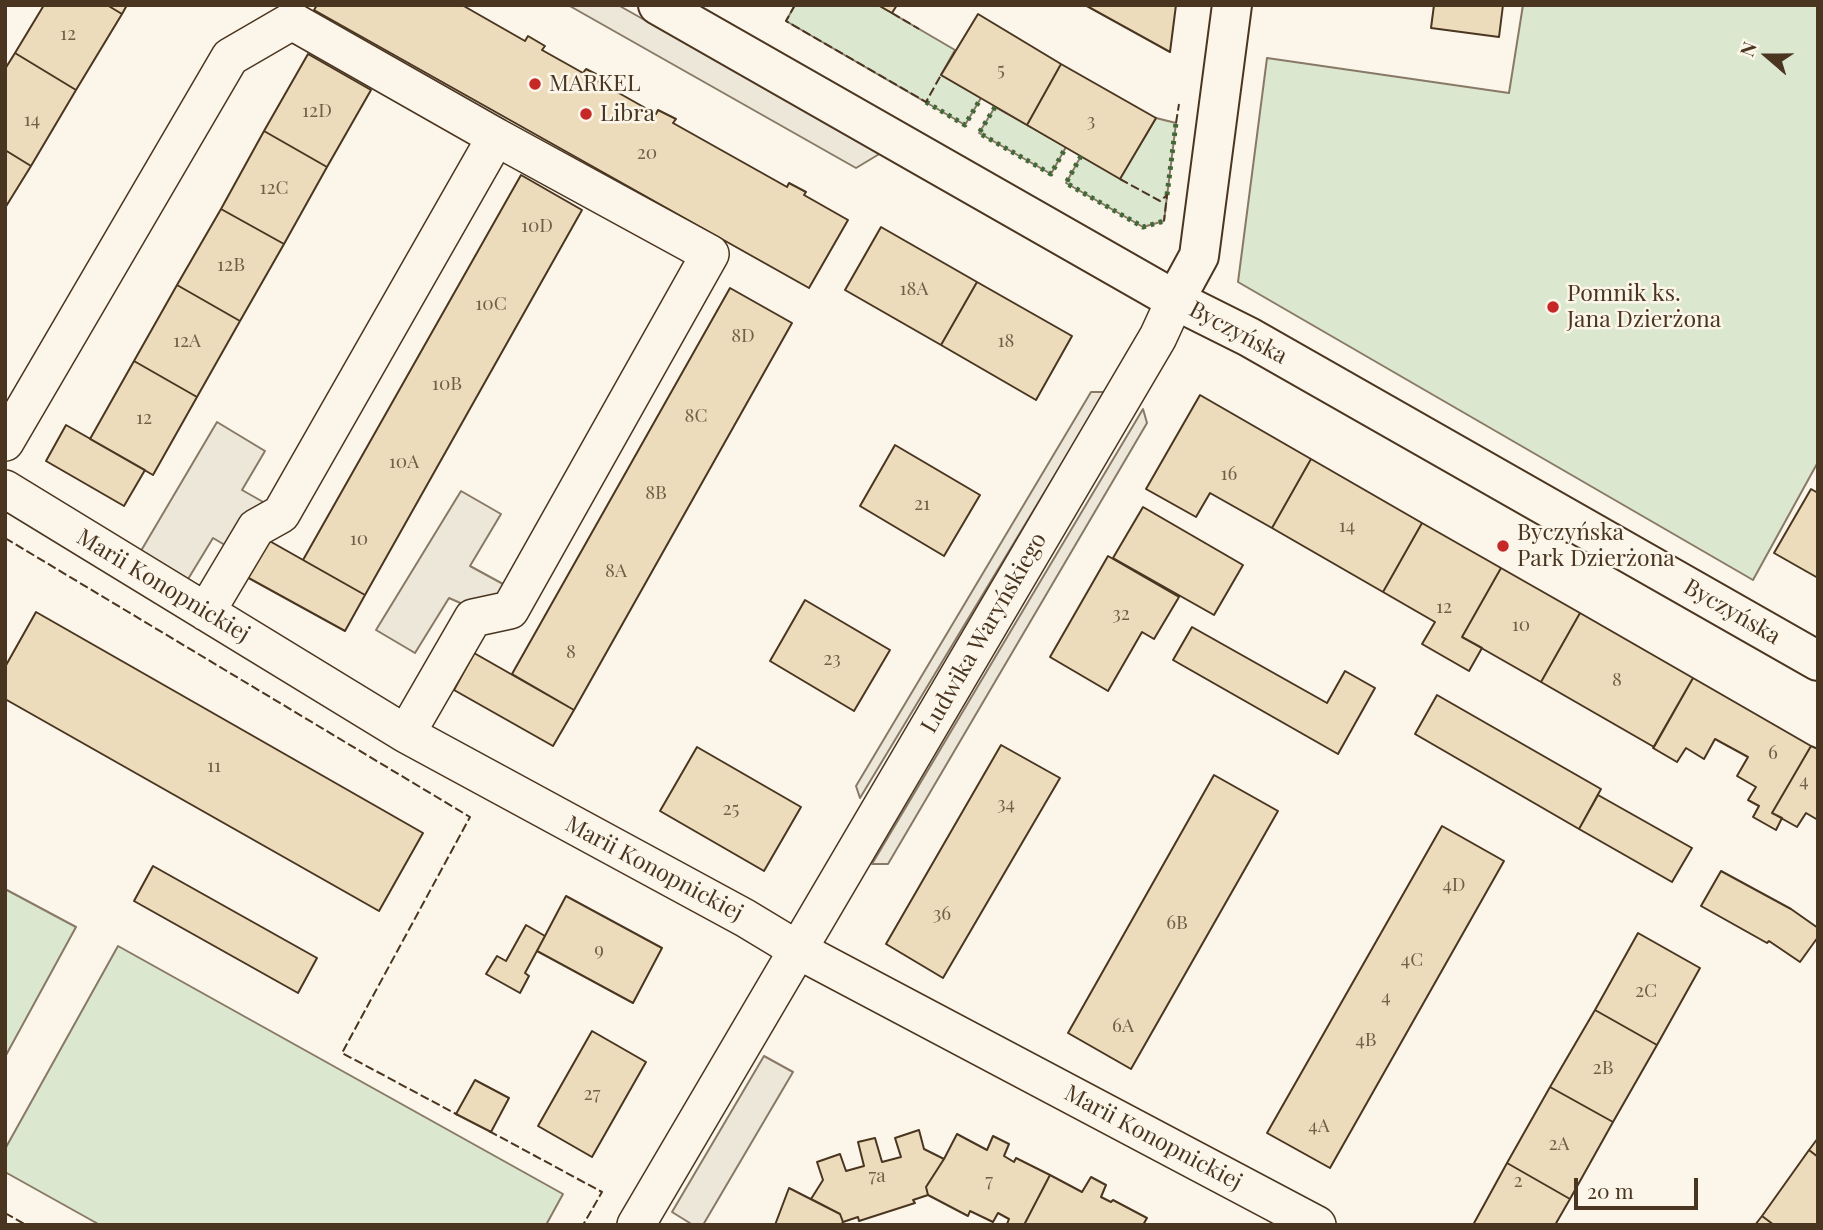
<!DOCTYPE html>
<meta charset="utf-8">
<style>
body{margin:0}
#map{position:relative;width:1823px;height:1230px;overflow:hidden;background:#fbf6e9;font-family:"Playfair Display",serif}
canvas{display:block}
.frame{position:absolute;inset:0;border:7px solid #4a3520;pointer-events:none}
.north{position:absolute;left:1732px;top:21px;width:70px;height:70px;-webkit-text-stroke:5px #fbf6e9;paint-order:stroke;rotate:290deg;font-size:19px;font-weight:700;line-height:28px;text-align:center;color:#4a3520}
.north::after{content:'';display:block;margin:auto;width:24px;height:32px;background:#4a3520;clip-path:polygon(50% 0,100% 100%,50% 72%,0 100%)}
.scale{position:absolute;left:1574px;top:1178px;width:124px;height:32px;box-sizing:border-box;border:4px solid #4a3520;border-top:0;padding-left:9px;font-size:21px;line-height:24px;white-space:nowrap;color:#4a3520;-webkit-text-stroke:5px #fbf6e9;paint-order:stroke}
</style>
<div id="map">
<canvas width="1823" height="1230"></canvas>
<div class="frame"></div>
<div class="north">N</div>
<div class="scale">20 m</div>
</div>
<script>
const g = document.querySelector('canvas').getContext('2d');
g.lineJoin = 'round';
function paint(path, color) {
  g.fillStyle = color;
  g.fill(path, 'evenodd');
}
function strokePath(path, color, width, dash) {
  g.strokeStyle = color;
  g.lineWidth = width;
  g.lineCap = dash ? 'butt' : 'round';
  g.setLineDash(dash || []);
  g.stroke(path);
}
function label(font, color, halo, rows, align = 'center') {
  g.font = font + ' "Playfair Display",serif';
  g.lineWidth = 5;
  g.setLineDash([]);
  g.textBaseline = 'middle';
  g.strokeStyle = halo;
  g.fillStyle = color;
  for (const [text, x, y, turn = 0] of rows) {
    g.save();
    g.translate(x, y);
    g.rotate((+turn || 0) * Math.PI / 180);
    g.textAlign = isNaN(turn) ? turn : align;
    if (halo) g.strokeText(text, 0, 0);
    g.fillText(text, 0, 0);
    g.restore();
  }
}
const green = new Path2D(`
 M795,5H878L955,50L941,75L981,98L965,125L786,21Z
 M1523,5H1818V462L1753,580L1238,282L1267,58L1509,93Z
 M995,107L1066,147L1051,174L979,133Z
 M1156,118L1176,123L1164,221L1143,227L1066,183L1081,156L1120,178Z
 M5,889L76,927L5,1057Z
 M118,946L563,1194L546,1225H100L5,1172V1149Z`);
paint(green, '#dce7d0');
strokePath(green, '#887966', 2);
const parking = new Path2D(`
 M568,5H618L881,153L856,168Z
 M1091,392H1105L860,798L856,786Z
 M1143,409L1147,423L888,864H872Z
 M217,422L265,451L242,490L265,503L235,551L213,538L182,589L135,561Z
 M461,491L501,514L470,566L514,590L474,609L449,598L415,653L376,630Z
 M764,1056L793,1072L703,1225H693L672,1212Z`);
paint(parking, '#ede7d9');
strokePath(parking, '#887966', 2);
const building = new Path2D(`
 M44,5H107L122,14L76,90L15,53Z
 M107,5H127L122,14Z
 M317,5H462L525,41L528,36L545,46L542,50L583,73L586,69L596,74L594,79L656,114L658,110L676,119L673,123L787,187L789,183L806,192L804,195L848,220L809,288L314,10Z
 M878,5H897L892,13Z
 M1085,5H1176L1170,52Z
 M1434,5H1503L1499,37L1431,28Z
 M978,14L1061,64L1027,125L941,75Z
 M15,53L76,90L31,166L5,150V69Z
 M308,54L371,90L327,167L264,131Z
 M1061,64L1156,118L1120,179L1027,125Z
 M264,131L327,167L284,244L221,209Z
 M5,150L31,166L5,208Z
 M521,175L582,210L365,595L303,560Z
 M221,209L284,244L240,321L177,285Z
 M881,227L977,282L941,345L845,290Z
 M977,282L1072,336L1036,400L941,345Z
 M177,285L240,321L197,397L134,361Z
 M730,288L792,323L574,710L512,674Z
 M134,361L197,397L153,475L90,439Z
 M1200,395L1311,459L1272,528L1210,493L1196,517L1146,489Z
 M66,425L145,470L124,506L46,461Z
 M895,445L980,495L944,556L860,506Z
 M1311,459L1422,523L1383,592L1272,528Z
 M1811,489L1818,493V578L1774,553Z
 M1143,507L1243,565L1214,615L1113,558Z
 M1422,523L1501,568L1462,637L1482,648L1469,671L1422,644L1435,622L1383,592Z
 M266,539L365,595L345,631L245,576Z
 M1108,556L1179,597L1154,639L1142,632L1108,691L1050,657Z
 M1501,568L1580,613L1541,682L1462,637Z
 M805,600L890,650L854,711L770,661Z
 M36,612L423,833L379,911L5,699V667Z
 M1580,613L1693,678L1654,747L1541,682Z
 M1192,627L1327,703L1345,671L1375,688L1338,754L1173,660Z
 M474,653L574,710L553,746L454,690Z
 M1693,678L1811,746L1772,813L1782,818L1776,830L1753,817L1759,806L1748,800L1756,787L1737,776L1748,757L1715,739L1704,759L1686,748L1677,762L1653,748Z
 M1437,695L1601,789L1579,829L1415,734Z
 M1001,745L1060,778L943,978L886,944Z
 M1811,746L1818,749V820L1806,813L1797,827L1772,813Z
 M697,747L801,807L764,871L660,811Z
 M1214,775L1278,811L1131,1069L1068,1033Z
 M1598,795L1692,848L1672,882L1579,829Z
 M1442,826L1504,861L1330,1168L1267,1133Z
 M153,866L317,958L298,993L134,901Z
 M1721,871L1791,909L1818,928V937L1800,962L1769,941L1767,943L1701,906Z
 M566,896L662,948L633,1003L537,951Z
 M526,925L545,936L525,973L529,976L520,993L486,974L497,956L506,961Z
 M1638,933L1700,968L1657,1045L1595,1010Z
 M1595,1010L1657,1045L1613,1122L1550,1087Z
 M592,1031L646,1062L592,1157L538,1126Z
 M475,1080L509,1098L491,1132L456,1114Z
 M1550,1087L1613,1122L1570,1199L1507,1163Z
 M919,1130L924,1149L944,1159L926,1187L928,1195L913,1200L915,1203L859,1221L858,1217L843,1222L840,1214L811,1199L823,1180L817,1162L840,1154L846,1171L864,1166L858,1142L875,1138L882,1162L901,1157L895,1138Z
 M957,1134L987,1150L993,1136L1009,1144L1004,1156L1014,1162L1016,1158L1050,1175L1024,1225H1009L1007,1224L1009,1219L998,1213L993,1222L970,1211L968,1216L928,1195L926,1187L944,1159Z
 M1818,1138V1157L1809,1150Z
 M1809,1150L1818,1157V1225H1774L1762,1216Z
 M1507,1163L1570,1199L1555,1225H1473Z
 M1050,1175L1082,1192L1091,1177L1106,1185L1101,1197L1111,1202L1113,1200L1147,1218L1143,1225H1024Z
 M789,1188L840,1214L843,1222L841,1225H775Z
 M1762,1216L1774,1225H1755Z`);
paint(building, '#ecdcbc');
strokePath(building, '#4a3520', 2);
const minor = new Path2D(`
 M5,442L230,57L292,21L496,137
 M5,489L406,734L745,918L798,950L1317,1225
 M206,612L256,528L281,514L496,137L710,254L510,610L473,618L406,734
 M636,1225L1158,337L1175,300`);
const tertiary = new Path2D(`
 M658,5L1175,300L1249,337L1818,661
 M1175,300L1199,256L1232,5`);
strokePath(minor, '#4a3520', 40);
strokePath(tertiary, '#4a3520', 42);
strokePath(minor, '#fbf6e9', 37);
strokePath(tertiary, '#fbf6e9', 38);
strokePath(new Path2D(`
 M926,102L965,125L981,98
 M995,107L979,133L1051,174L1066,147
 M1081,156L1066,183L1143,227L1164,221
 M1167,195L1176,123`), '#436837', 5, [3.5, 5]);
strokePath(new Path2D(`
 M795,5L786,21L926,102L941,75
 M892,13L919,29
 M1176,123L1179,104
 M1120,179L1160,201L1167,195L1164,221
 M5,538L470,817L342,1053L458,1115
 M489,1131L602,1192L583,1225
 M5,1213L26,1225`), '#4a3520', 2, [9, 3.5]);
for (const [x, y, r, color] of [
 [535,84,7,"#c62828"],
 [586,114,7,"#c62828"],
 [1553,307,7,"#c62828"],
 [1503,546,7,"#c62828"]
]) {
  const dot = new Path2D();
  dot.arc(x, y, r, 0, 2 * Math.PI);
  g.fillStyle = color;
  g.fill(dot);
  strokePath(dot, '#fbf6e9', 2.5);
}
label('19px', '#725f47', null, [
 ["12",68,34],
 ["5",1001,70],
 ["12D",317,111],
 ["14",32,120],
 ["3",1091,121],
 ["20",647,153],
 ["12C",274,188],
 ["10D",537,226],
 ["12B",231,265],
 ["18A",914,289],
 ["10C",491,304],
 ["8D",743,336],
 ["12A",187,341],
 ["18",1006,341],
 ["10B",447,384],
 ["8C",696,416],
 ["12",144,418],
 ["10A",404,462],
 ["16",1229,474],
 ["8B",656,493],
 ["21",922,504],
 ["14",1347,526],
 ["10",359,539],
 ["8A",616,571],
 ["12",1444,607],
 ["32",1121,614],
 ["10",1521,625],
 ["8",571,652],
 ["23",832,659],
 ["8",1617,680],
 ["6",1773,753],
 ["11",214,766],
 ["4",1804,781],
 ["34",1006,804],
 ["25",731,809],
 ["4D",1454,885],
 ["36",942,914],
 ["6B",1177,923],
 ["9",599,950],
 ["4C",1412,960],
 ["2C",1646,991],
 ["4",1386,997],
 ["6A",1123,1026],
 ["4B",1366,1040],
 ["2B",1603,1068],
 ["27",592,1094],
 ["4A",1319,1126],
 ["2A",1559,1144],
 ["7a",877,1176],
 ["7",989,1181],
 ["2",1518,1181]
]);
label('23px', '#4a3520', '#fbf6e9', [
 ["MARKEL",549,84],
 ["Libra",600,114],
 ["Pomnik ks.",1567,294],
 ["Jana Dzierżona",1567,320],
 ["Byczyńska",1517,533],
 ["Park Dzierżona",1517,559]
], 'left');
label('23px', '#4a3520', '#fbf6e9', [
 ["Byczyńska",1238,333,28],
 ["Marii Konopnickiej",163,586,31],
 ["Byczyńska",1732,612,30],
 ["Ludwika Waryńskiego",984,633,-60],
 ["Marii Konopnickiej",654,869,28],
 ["Marii Konopnickiej",1153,1138,28]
]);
</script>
